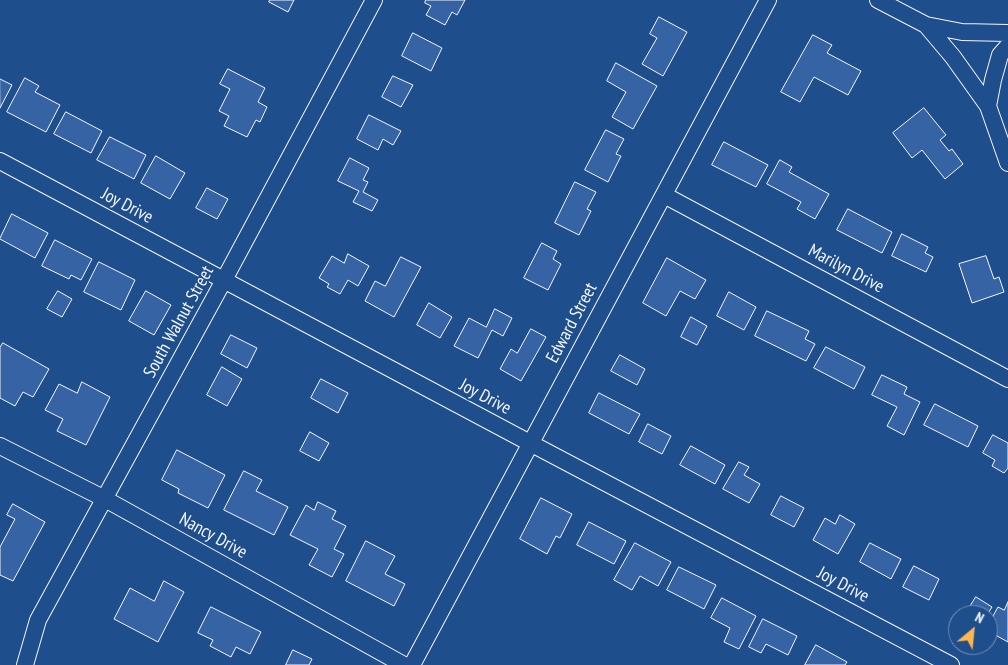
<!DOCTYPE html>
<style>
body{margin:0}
#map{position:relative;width:1008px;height:665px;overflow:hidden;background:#1f4e8c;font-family:"PT Sans Narrow",sans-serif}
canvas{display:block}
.north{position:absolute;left:948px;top:605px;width:50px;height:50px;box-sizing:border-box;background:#1f4e8c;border:1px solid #7391ba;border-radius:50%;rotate:28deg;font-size:14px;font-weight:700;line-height:20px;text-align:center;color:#f2f6ff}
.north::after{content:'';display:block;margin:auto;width:18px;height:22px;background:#ffb74d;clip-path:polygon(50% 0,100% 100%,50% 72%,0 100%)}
</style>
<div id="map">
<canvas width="1008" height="665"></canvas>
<div class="north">N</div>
</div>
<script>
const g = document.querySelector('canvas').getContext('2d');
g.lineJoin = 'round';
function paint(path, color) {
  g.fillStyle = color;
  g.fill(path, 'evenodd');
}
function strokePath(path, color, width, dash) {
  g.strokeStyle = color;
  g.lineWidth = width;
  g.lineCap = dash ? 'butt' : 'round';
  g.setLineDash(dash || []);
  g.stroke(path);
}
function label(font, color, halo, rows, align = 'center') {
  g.font = font + ' "PT Sans Narrow",sans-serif';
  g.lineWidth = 4;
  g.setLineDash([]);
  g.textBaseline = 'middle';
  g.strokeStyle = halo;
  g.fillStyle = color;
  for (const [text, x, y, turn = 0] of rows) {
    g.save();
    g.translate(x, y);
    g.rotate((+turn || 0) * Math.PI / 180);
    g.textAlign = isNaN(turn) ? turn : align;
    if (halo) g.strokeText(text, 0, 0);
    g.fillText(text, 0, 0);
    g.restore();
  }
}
const building = new Path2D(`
 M270,0H294L288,12L269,2Z
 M426,0H465L457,15L452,12L445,25L426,15L431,6L425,3Z
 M659,17L687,32L663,76L642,64L657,38L650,34Z
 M413,33L442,48L431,71L402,56Z
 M813,35L832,45L827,53L861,71L848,95L814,77L800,102L781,92Z
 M616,63L657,86L633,129L612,117L626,92L607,81Z
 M228,69L265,88L258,102L267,107L260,122L256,120L247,137L224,126L229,116L219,111L230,89L220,84Z
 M393,76L413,85L401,107L382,97Z
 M25,78L39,86L35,92L60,105L46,132L7,112Z
 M0,79L12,85L0,108Z
 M924,108L946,135L940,140L949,151L952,149L963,164L945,179L922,150L912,158L893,133Z
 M66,112L102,131L91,153L54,134Z
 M369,115L401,131L393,145L383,139L378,150L357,139Z
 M606,130L624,139L616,154L621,156L608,182L585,170Z
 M110,137L146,155L134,179L97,160Z
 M724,142L768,165L756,187L712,165Z
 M156,156L185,173L170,199L141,183Z
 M350,158L369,168L363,180L368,182L363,192L378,200L372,211L353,202L359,191L338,181Z
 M780,160L792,167L789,172L829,194L815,219L797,209L801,202L767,184Z
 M575,182L596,192L587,209L591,211L579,235L555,223Z
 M207,188L228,199L217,219L196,208Z
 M848,209L892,232L882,253L837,230Z
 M12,214L48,233L35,258L0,239Z
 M902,234L928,247L925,253L933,257L926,272L892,256Z
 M55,240L92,259L81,280L71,275L69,279L42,266Z
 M542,243L557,251L553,259L561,264L548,290L524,278Z
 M348,254L369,266L358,286L348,280L340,294L327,287L329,284L319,278L332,256L344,263Z
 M986,256L994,279L999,277L1004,292L972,303L959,264Z
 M401,257L421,267L394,317L365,301L375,281L385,286Z
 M667,258L706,280L695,299L680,291L666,316L643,303Z
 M99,262L135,280L121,310L84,292Z
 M58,291L72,299L62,317L47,309Z
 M146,291L171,305L154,335L129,321Z
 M729,292L756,307L744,330L717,316Z
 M429,303L452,317L440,338L417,325Z
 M495,309L512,318L503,336L492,330L478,358L454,346L469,318L486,327Z
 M767,311L809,331L805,339L815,344L806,361L755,336Z
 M691,317L707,326L697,345L681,337Z
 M531,329L546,337L521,381L500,369L511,349L517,353Z
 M231,335L257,348L247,368L221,354Z
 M3,343L49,369L33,397L23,392L15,406L0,398V348Z
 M826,347L865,367L854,389L814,368Z
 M620,355L645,369L637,385L611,371Z
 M222,367L242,379L227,406L207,395Z
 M882,375L907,387L904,394L920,402L904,435L887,426L897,407L872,395Z
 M321,379L348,393L338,413L311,398Z
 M82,382L110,397L86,445L57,431L63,419L45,410L59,384L77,393Z
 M599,393L640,414L629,434L589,413Z
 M935,404L978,426L968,447L924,425Z
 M648,424L671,436L662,454L639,442Z
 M310,432L329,443L319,461L300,451Z
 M993,435L1008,443V468L1004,473L992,466L995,460L983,453Z
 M691,446L725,465L715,484L680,465Z
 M177,450L225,475L208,508L178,493L179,489L162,480Z
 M739,462L749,467L744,475L760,484L749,503L723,489Z
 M244,471L262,480L256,491L288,507L274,535L224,510Z
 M781,496L804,508L794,527L771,515Z
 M541,498L572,514L560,538L556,536L547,554L520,539Z
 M318,502L336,511L332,519L346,526L334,549L344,554L332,577L309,565L318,549L290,535L306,505L314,510Z
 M13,504L45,522L13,581L0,575V547L15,519L7,515Z
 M840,515L855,524L838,554L813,540L825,518L835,524Z
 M589,522L626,541L614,564L577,545Z
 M366,541L395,556L385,574L405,584L394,606L346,581Z
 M635,543L671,562L658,586L640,576L632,590L614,580Z
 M870,543L901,559L891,579L860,562Z
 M914,566L939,579L929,600L903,587Z
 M679,567L716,585L704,609L667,590Z
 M164,581L184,592L158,642L114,619L130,588L154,601Z
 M976,597L992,607L987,615H965Z
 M722,598L756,616L739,649L724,642L730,628L711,618Z
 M1008,602V642L988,631V625L998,607L1004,610Z
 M211,607L261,632L250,654L236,647L231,657L210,646L213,640L198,633Z
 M763,619L797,636L788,655L766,644L761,653L749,647Z
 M816,645L847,662L845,665H805Z
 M293,650L312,659L309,665H286Z`);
paint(building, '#3563a3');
strokePath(building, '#f2f6ff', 1);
const street = new Path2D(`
 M878,0L926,25L962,32L1008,33
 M926,25L953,57L988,106L1008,163
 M988,106L993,80L1000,55L1008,46
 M0,161L530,443L951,665
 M664,195L1008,379
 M0,446L105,499L404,665
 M25,665L38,620L224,280L374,0
 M412,665L768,0`);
strokePath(street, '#f2f6ff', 18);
strokePath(street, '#1f4e8c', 16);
label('18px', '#f2f6ff', '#1f4e8c', [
 ["Joy Drive",127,206,28],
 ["Marilyn Drive",846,269,28],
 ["South Walnut Street",179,322,-61],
 ["Edward Street",572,323,-62],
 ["Joy Drive",485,397,28],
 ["Nancy Drive",213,536,29],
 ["Joy Drive",843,585,28]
]);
</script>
